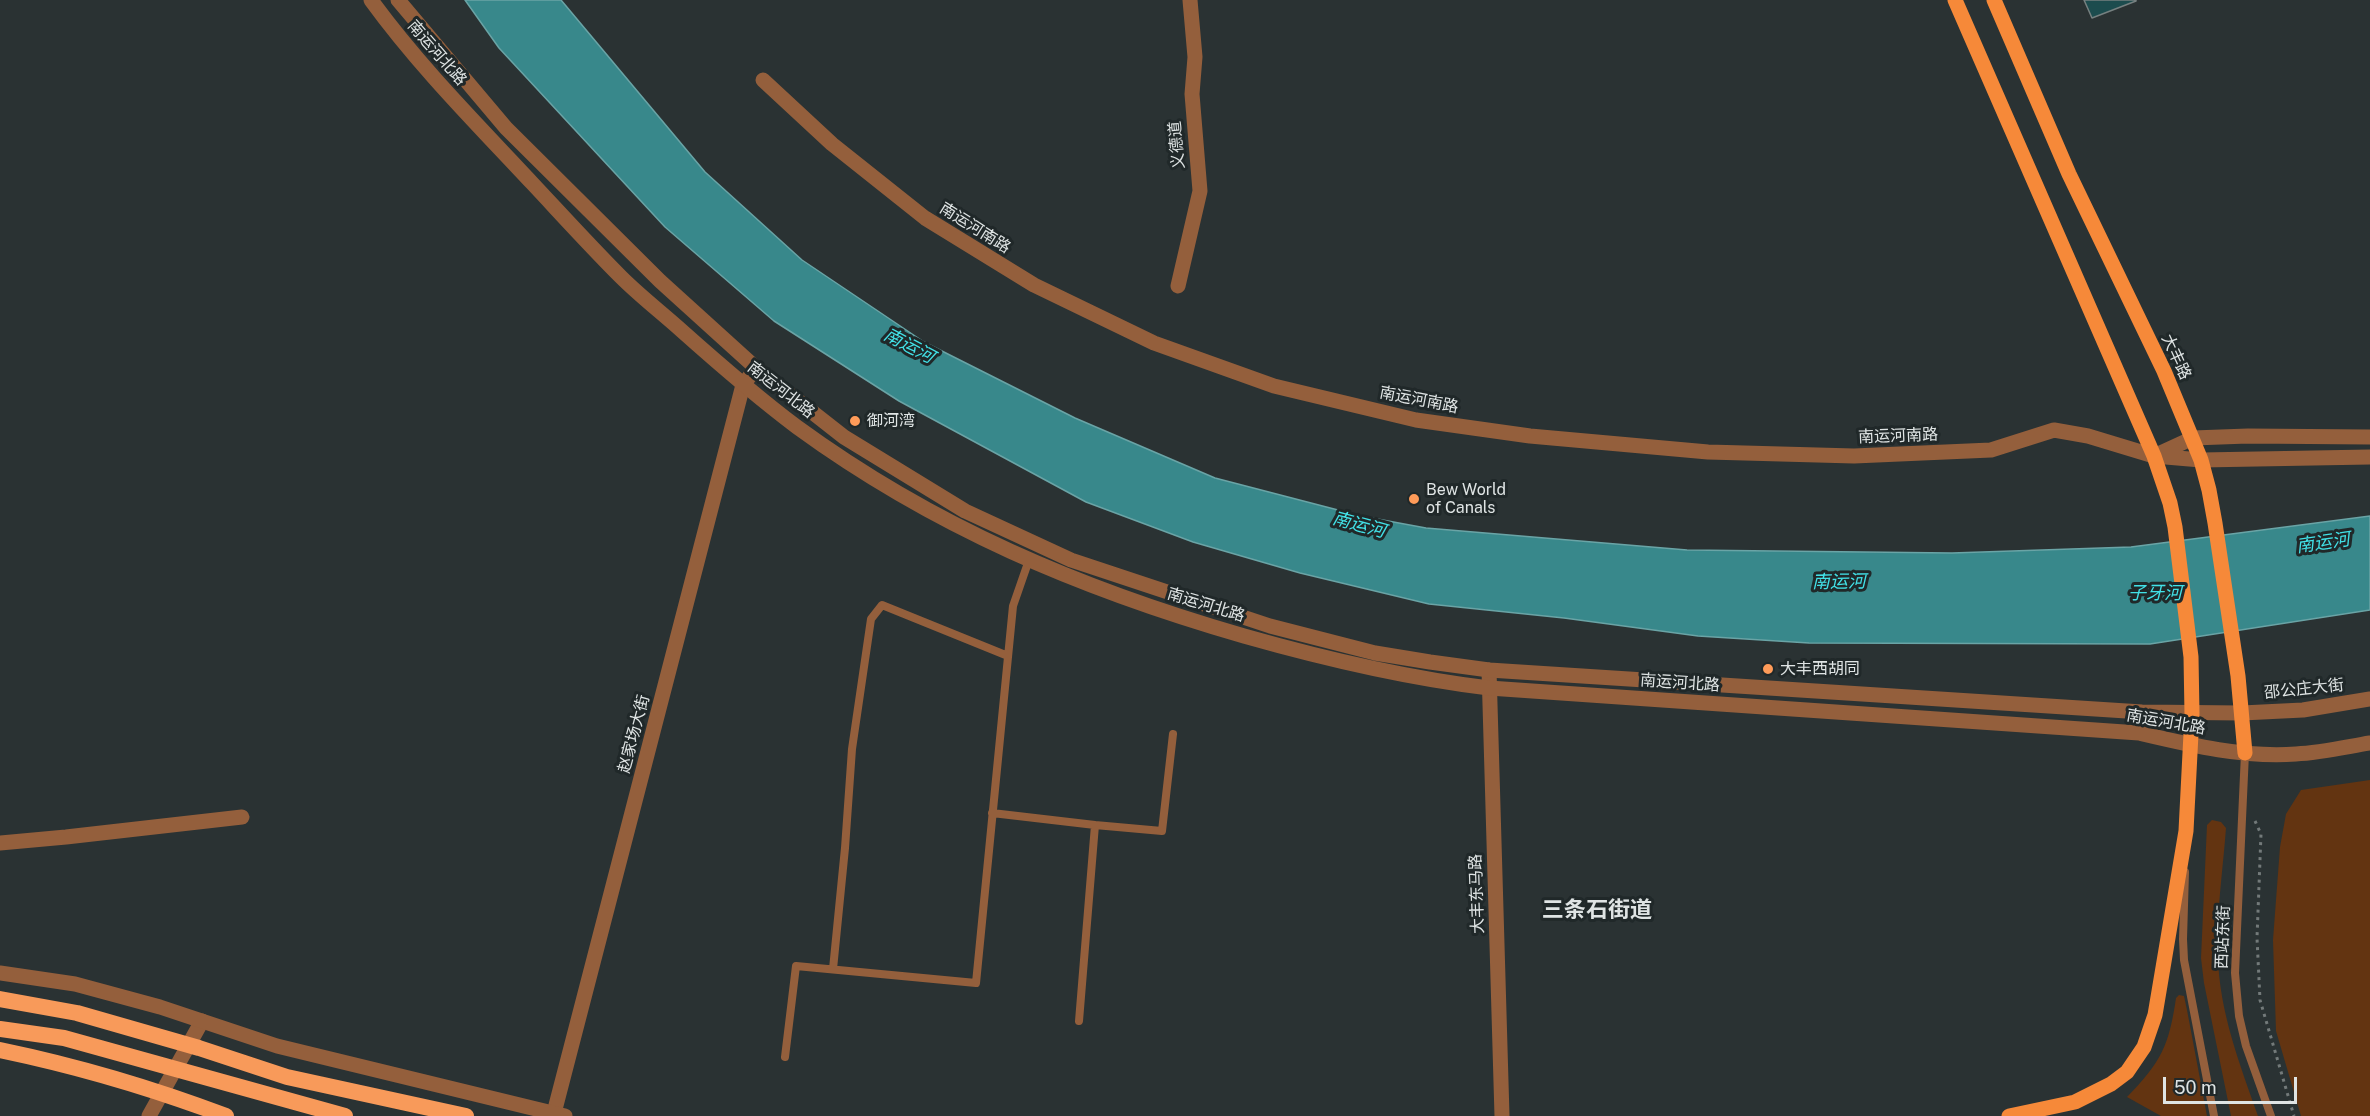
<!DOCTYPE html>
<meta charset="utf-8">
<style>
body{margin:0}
#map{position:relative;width:2370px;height:1116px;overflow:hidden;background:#2a3233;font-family:"Public Sans",sans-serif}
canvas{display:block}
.scale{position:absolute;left:2163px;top:1077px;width:134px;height:27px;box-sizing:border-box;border:3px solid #dfe4e4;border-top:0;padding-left:8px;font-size:18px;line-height:21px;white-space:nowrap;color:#dfe4e4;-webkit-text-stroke:4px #202829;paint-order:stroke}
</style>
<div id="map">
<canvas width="2370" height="1116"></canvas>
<div class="scale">50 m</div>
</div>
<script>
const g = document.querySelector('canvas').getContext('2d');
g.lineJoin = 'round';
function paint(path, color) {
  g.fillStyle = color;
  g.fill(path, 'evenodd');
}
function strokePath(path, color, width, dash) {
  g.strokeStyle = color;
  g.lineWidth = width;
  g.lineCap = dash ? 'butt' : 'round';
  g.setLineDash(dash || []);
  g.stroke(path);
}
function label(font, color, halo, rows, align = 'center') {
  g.font = font + ' "Public Sans","Noto Sans SC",sans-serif';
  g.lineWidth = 6;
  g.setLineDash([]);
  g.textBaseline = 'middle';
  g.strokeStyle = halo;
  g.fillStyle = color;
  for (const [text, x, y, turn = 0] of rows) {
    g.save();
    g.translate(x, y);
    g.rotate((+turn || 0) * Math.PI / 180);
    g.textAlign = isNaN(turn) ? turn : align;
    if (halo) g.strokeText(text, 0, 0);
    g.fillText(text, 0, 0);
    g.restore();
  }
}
paint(new Path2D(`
 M2370,780V1116H2301L2276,1031L2273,940L2280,847L2286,814L2301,790Z
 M2212,820L2221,822L2226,828C2223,870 2216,914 2218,956C2219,1011 2240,1065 2258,1116H2231L2204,983L2201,958L2207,825Z
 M2179,995L2184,996L2187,1010L2207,1116H2161L2127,1097C2161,1062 2169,1046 2176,998Z`), '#633411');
const water = new Path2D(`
 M465,0H561L705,172L802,260L924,342L1075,418L1215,478L1361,516L1426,528L1687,550L1952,553L2131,547L2370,516V610L2150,644L1809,643L1698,636L1564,618L1429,604L1300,573L1193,542L1086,502L899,401L774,321L665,227L499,48Z`);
paint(water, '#38888b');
strokePath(water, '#6aa4a6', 1.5);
const building = new Path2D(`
 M2084,0H2136V1L2092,18Z`);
paint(building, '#1c4c4e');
strokePath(building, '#768080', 1.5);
strokePath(new Path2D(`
 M2255,821L2261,834L2257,938L2260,1000L2294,1116`), '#737a7a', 3, [3, 4.5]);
strokePath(new Path2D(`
 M2245,753L2235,973L2239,1016L2246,1046L2271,1116
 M992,813L1095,825L1079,1021
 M1095,825L1162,831L1173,734
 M2185,872L2183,939L2184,960L2214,1116
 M833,969L845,848L852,749L871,619L882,605L1008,656
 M785,1057L796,966L976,983L1013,606L1030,557`), '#945f3c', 8);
strokePath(new Path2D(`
 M1178,286L1200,191L1192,94L1195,57L1190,0
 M1489,670L1502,1116
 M0,843L66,837L242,817
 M554,1113L743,385L756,368
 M149,1116L202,1021`), '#945f3c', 15);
strokePath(new Path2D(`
 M371,0C419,66 477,124 532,183C562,215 591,247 621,277C640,296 662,313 682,331C719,364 757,397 797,427C934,527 1081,589 1244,636C1325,659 1405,678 1489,688L2139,733C2190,745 2244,758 2296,754C2321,753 2346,747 2370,743
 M398,0L506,128L660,281L756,368L844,437L965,511L1071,560L1270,626L1375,653L1430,662L1489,670L2142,712L2242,713L2303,710L2370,699
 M763,80L832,144L925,218L1034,285L1154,343L1274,386L1416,420L1530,436L1708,452L1854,456L1991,450L2054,430L2088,436L2154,456L2201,460L2370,457
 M2156,455L2193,438L2248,436L2370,437
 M0,973L75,984L160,1007L277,1046L565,1116`), '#945f3c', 15);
strokePath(new Path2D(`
 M1955,0L2154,456L2170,503L2175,527L2191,657L2192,714L2186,831L2155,1015L2144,1047L2127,1072L2111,1084L2075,1102L2009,1116
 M1994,0L2069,174L2164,371L2201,460L2209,490L2215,523L2238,676L2245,753`), '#f68939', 15);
strokePath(new Path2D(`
 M0,999L77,1013L199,1048L287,1077L466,1116
 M0,1029L64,1038L345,1116
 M0,1050C77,1066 152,1088 226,1116`), '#f89a5a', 16);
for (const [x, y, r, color] of [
 [855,421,6,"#fe9b59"],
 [1414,499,6,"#fe9b59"],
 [1768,669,6,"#fe9b59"]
]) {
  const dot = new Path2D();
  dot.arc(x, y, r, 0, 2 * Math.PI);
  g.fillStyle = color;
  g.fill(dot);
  strokePath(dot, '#202829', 2);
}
label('16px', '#dfe4e4', '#202829', [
 ["南运河北路",437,53,49],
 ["义德道",1177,145,-95],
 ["南运河南路",975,228,32],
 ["大丰路",2176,357,65],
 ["南运河北路",781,390,38],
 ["南运河南路",1419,400,11],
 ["南运河南路",1898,436,-2],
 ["南运河北路",1206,605,17],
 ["南运河北路",1680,683,4],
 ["邵公庄大街",2304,689,-6],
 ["南运河北路",2166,722,10],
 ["赵家场大街",634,734,-75],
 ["大丰东马路",1477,894,-92],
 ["西站东街",2223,937,-88]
]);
label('16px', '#dfe4e4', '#202829', [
 ["御河湾",867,421],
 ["Bew World",1426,490],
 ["of Canals",1426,508],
 ["大丰西胡同",1780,669]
], 'left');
label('italic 18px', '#42e1e7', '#202829', [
 ["南运河",909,346,28],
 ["南运河",1359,525,15],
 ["南运河",2323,543,-8],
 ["南运河",1839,582,-1],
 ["子牙河",2155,593]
]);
label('bold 22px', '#dfe4e4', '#202829', [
 ["三条石街道",1597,910]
]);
</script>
